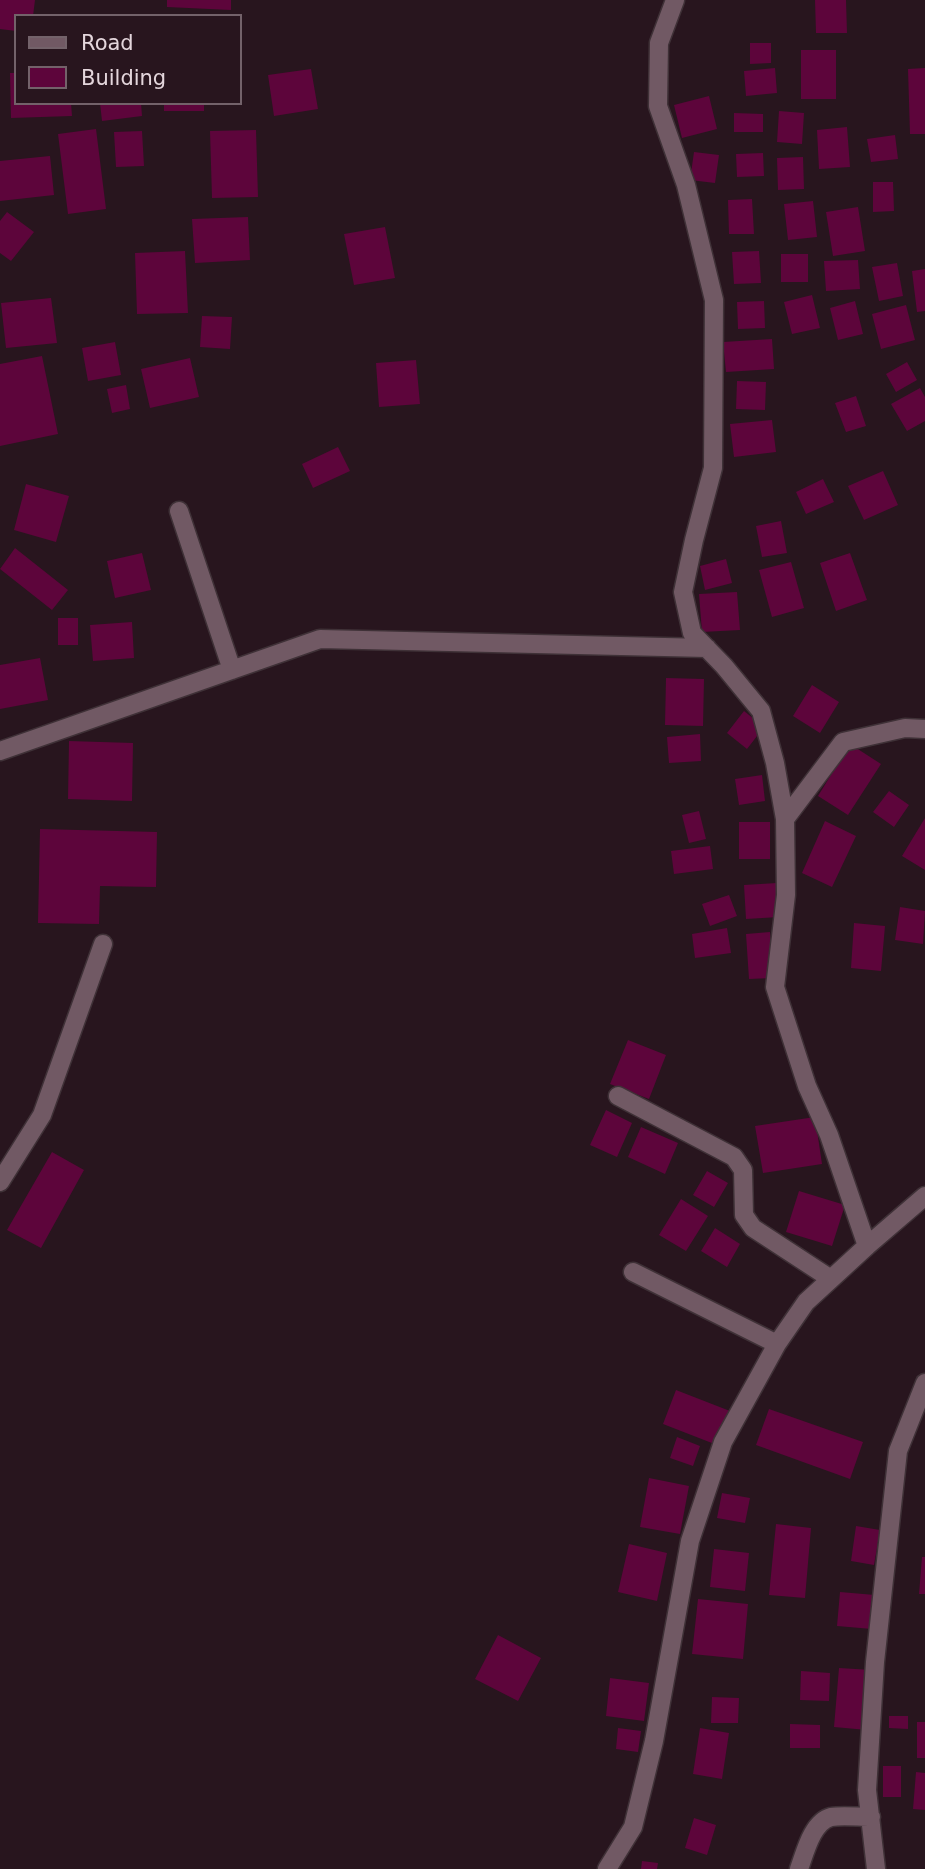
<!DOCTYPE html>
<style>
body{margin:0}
#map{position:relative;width:925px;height:1869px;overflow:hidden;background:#28151e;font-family:"DejaVu Sans",sans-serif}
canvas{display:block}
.legend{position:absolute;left:14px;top:14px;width:228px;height:91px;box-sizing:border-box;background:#28151e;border:2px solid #73626a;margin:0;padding:9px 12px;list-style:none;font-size:21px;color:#e4d6dc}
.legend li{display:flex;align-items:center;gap:14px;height:35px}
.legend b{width:35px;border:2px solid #73626a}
</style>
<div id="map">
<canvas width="925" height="1869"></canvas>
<ul class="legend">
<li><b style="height:9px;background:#715964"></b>Road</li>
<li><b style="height:19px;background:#5d053b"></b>Building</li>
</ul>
</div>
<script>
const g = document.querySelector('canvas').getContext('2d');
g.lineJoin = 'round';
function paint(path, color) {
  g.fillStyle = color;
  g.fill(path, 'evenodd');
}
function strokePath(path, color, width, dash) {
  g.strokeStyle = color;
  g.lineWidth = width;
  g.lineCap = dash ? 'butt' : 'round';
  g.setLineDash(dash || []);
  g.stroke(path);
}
paint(new Path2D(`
 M0,0H35L33,16H16V31L0,29Z
 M167,0H231V10L167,7Z
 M815,0H846L847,33H816Z
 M750,43H771V63L750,64Z
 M801,50H836V99H801Z
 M775,68L777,93L746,96L744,71Z
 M925,68V134H910L908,69Z
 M311,69L318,109L274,116L268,75Z
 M10,73H16V103H71L72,116L11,118Z
 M709,96L717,129L682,138L674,105Z
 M100,103H141L142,116L102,121Z
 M164,103H204V111H164Z
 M779,111L804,113L802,144L777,142Z
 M734,113L763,114V132H734Z
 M847,127L850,167L819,169L817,130Z
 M96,129L106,209L68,214L58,134Z
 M256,130L258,197L212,198L210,131Z
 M142,131L144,166L116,167L114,132Z
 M895,135L898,159L871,162L867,139Z
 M694,152L719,155L715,183L690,180Z
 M763,153L764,176L737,177L736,154Z
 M50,156L54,195L0,201V161Z
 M803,157L804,189L778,190L777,158Z
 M873,182H893L894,211L873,212Z
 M752,199L754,234H729L728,200Z
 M813,201L817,237L788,240L784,204Z
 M858,207L865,251L833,256L826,212Z
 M7,212L34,232L11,261L0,253V221Z
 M248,217L250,260L195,263L192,219Z
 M385,227L395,278L354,285L344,234Z
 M185,251L188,313L137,314L135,253Z
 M759,251L761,283L734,284L732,252Z
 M781,254H808V282H781Z
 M858,260L860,289L826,291L824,261Z
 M897,263L903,296L879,301L872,267Z
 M925,269V311L917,312L912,271Z
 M812,295L820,328L792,334L784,302Z
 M51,298L57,343L6,348L1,303Z
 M764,301L765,328L738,329L737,302Z
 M855,301L863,334L838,340L830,308Z
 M906,305L915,340L881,349L872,314Z
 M202,316L232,317L230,349L200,347Z
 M772,339L774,369L726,372L723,342Z
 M115,342L121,375L88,381L82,348Z
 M42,356L58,434L0,446V364Z
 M190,358L199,397L150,408L141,369Z
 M416,360L420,404L379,407L376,363Z
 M907,362L917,380L896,392L886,374Z
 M737,381L766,382L765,410L736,409Z
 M126,385L130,409L112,413L107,389Z
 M920,388L925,397V421L907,431L891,404Z
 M856,396L866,426L846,432L835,403Z
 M772,420L776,452L734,457L730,424Z
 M338,447L350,471L313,488L302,464Z
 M883,471L898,505L864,520L848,486Z
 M823,479L834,502L806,514L796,492Z
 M26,484L69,496L56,542L14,530Z
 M781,521L787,553L762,557L756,526Z
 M15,548L68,590L52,610L0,569Z
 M142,553L151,590L115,598L107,561Z
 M850,553L867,600L836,611L820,563Z
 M726,559L732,583L705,590L700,566Z
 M791,562L804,608L772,617L759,570Z
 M737,592L740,630L702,632L699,594Z
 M58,618H78V645H58Z
 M132,622L134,658L93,661L90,625Z
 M40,658L48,700L0,709V665Z
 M666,678L704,679L703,726L665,725Z
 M812,685L839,702L820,733L793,716Z
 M744,711L764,727L747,749L727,733Z
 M700,734L701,761L669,763L667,737Z
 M69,741L133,743L132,801L68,799Z
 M850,744L881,764L848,815L818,796Z
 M762,775L765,801L739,805L735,779Z
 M889,791L909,805L894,827L873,812Z
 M699,811L706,839L689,843L682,815Z
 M925,818V870L902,856Z
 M825,821L856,836L832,887L802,873Z
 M739,822H770V859H739Z
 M40,829L157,832L156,887L100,886L99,924L38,923Z
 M710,846L713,869L674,874L671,851Z
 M777,883L779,917L746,919L744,885Z
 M729,895L737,916L710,926L702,904Z
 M900,907L925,911L923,944L895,940Z
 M854,923L885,926L881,971L851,968Z
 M727,928L731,953L695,958L692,934Z
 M770,932L772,978L749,979L746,934Z
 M628,1040L666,1055L649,1099L610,1084Z
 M606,1110L632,1123L617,1157L590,1145Z
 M815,1117L822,1164L763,1173L755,1126Z
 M641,1127L678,1143L665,1174L628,1157Z
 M52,1152L84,1170L41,1248L7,1230Z
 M707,1171L728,1183L714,1207L693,1195Z
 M799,1191L845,1205L832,1246L786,1232Z
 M681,1199L708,1216L686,1251L659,1235Z
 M715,1228L740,1244L727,1267L701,1251Z
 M676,1390L730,1411L717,1445L663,1424Z
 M769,1409L863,1442L850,1479L756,1445Z
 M677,1437L700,1446L693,1466L670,1458Z
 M649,1478L689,1486L680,1534L640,1527Z
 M722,1493L750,1498L745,1523L717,1518Z
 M776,1524L811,1528L805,1598L769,1595Z
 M856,1526L880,1530L874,1565L851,1561Z
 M629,1544L667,1553L657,1601L618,1592Z
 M714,1549L749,1553L745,1591L710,1587Z
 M922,1557H925V1594H919Z
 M840,1592L875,1595L872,1629L837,1626Z
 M698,1599L748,1604L743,1659L692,1654Z
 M498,1635L541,1658L518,1701L475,1679Z
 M839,1668L872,1670L867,1730L834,1727Z
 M801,1671L830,1673L829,1701L800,1700Z
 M610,1678L649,1683L644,1721L606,1716Z
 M712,1697L739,1698L738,1723H711Z
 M889,1716H908V1729L889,1728Z
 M917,1722H925V1758H917Z
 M790,1724L820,1725V1748H790Z
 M618,1728L641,1731L638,1752L616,1749Z
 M700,1728L729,1733L722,1779L693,1774Z
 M883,1766H901V1797H883Z
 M916,1772L925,1773V1810L913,1809Z
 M694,1818L716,1825L707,1855L685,1848Z
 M642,1861L658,1863L657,1869H641Z`), '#5d053b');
const minor = new Path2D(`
 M179,511L232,670
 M0,751L320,639L707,648
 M785,819L843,742L905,728L925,729
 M618,1096L734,1157L743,1170L744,1215L753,1228L831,1279
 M0,1182L42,1115L103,944
 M867,1246L925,1196
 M633,1272L777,1344
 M607,1869L633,1827L654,1741L690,1541L723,1442L777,1344L806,1302L867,1246L829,1135L807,1086L775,987L786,895L785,819L775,763L761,711L724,666L692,633L683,592L694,540L713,468L714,300L686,185L658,106L659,43L675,0
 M799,1869C805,1853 812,1822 831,1817C843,1815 858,1817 871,1817
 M876,1869L867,1790L875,1662L898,1451L925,1383`);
strokePath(minor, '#3f3137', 21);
strokePath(minor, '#715964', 18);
</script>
